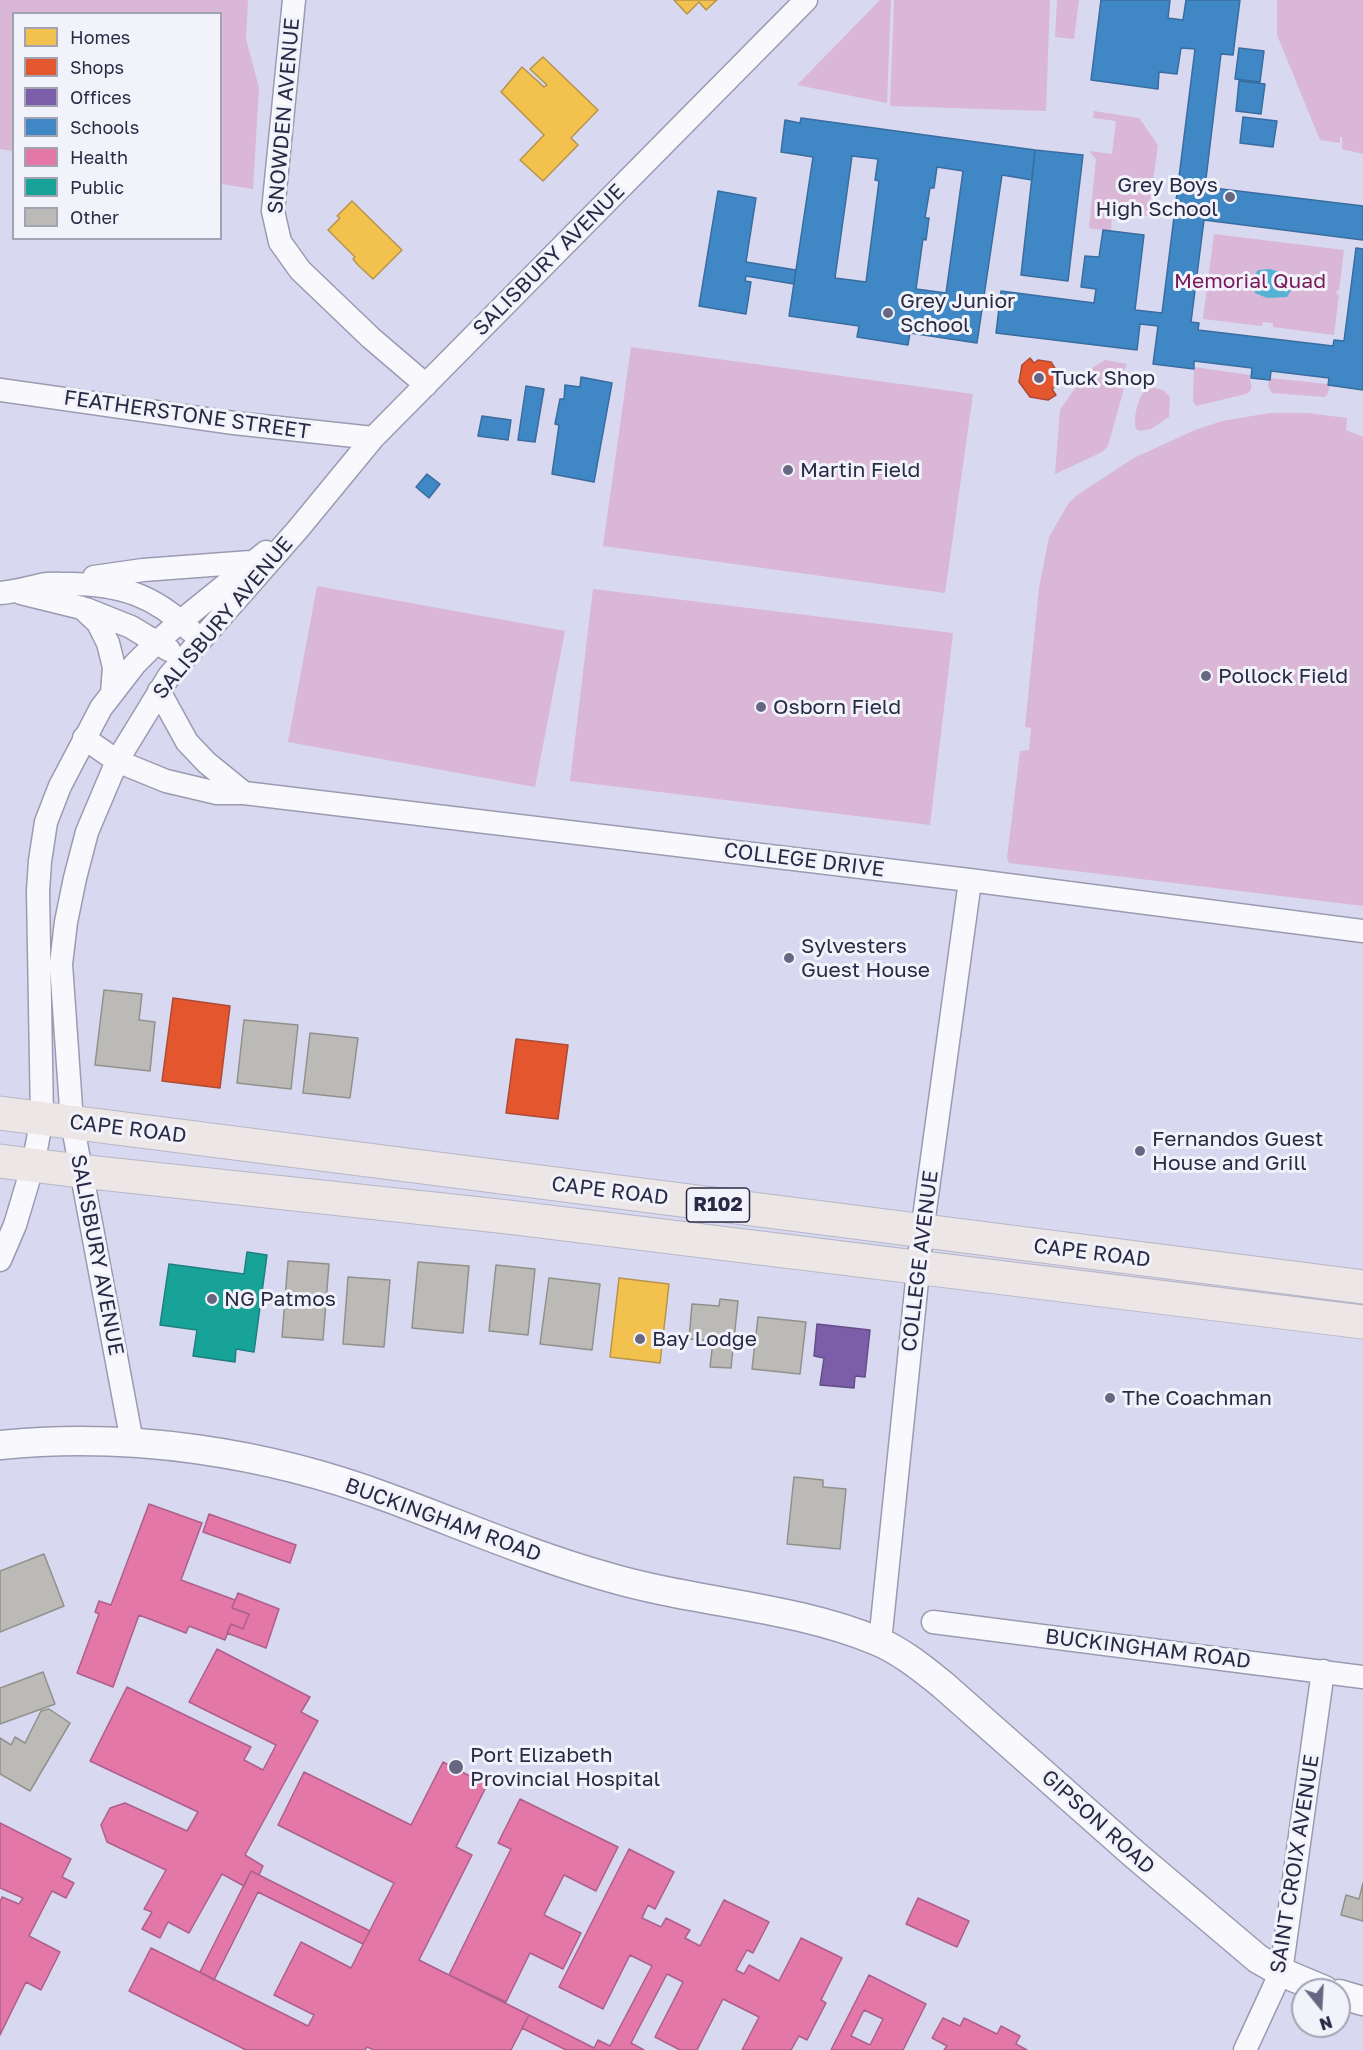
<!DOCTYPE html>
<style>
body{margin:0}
#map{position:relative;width:1363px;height:2050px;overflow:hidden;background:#d8d8f0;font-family:"Golos Text",sans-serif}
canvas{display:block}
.legend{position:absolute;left:12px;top:12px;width:210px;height:228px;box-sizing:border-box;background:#f2f3fa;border:2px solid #a2a3b2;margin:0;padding:8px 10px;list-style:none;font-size:18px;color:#2b2a46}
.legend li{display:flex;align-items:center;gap:12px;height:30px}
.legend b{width:30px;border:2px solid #a2a3b2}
.north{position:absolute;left:1291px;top:1978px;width:60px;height:60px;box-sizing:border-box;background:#f2f3fa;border:2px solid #a2a3b2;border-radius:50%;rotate:162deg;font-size:16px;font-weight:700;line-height:24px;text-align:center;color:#2b2a46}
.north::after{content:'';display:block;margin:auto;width:21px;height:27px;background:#686782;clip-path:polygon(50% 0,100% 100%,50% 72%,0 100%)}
</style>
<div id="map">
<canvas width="1363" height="2050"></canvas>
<ul class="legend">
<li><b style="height:16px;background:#f2c14e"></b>Homes</li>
<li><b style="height:16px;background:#e4572e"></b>Shops</li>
<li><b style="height:16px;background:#7b5ea7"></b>Offices</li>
<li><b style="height:16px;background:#3f88c5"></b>Schools</li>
<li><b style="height:16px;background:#e377a8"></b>Health</li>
<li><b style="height:16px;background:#17a398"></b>Public</li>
<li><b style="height:16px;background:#bbbab6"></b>Other</li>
</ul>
<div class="north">N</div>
</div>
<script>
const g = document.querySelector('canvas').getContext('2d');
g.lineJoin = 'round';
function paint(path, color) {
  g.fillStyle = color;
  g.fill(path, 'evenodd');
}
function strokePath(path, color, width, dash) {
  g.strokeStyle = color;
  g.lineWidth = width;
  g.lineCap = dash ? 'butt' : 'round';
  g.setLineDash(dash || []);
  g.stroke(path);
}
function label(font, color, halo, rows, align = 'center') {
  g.font = font + ' "Golos Text",sans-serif';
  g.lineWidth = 6;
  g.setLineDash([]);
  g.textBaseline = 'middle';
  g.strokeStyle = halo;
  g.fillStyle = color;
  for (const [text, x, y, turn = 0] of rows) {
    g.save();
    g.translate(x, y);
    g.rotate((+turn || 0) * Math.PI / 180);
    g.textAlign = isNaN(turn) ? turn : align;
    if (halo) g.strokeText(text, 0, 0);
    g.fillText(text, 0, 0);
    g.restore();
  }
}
paint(new Path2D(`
 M0,0H248L246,39L259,88L253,189L221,184L220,14H14L13,151L0,149Z
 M880,0H891L887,103L797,85Z
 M894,0H1050L1046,111L890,106Z
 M1057,0H1079L1074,39L1055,37Z
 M1277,0H1363V154L1342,149V137H1340V143L1320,140L1277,35Z
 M1094,111L1139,118L1158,145L1148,216L1112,211L1111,231L1089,228L1096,159L1089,151L1112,154L1116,121L1093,118Z
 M1214,234L1344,250L1339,290H1337L1336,294L1339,295L1334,335L1273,327V323L1263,322L1262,326L1203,319Z
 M631,347L973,394L945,593L603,546Z
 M1105,360L1127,364L1122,376L1123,392L1108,446L1102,452L1055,474L1060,410L1087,371Z
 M1194,367L1250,375C1249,382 1256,389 1246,394L1196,406L1193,401Z
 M1270,378L1328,384L1330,386L1327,395L1324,397L1272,393L1268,386Z
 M1153,388L1163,390L1170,397L1169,417L1151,429L1140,431L1136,429C1133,421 1137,399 1144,392C1147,390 1150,389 1153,388Z
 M1270,413H1308L1347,418L1346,430L1363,437V906L1009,863L1007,858L1020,751L1029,750L1031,728L1025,727L1039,588L1049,537L1068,504L1077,495L1134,458L1195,430L1222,421Z
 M317,586L565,631L535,787L288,742Z
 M593,589L953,633L930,825L570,781Z`), '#dab7d6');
paint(new Path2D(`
 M1270,269L1291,275L1293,287L1287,297L1267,298L1255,293C1252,282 1252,279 1258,270Z`), '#56b2d4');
const homes = new Path2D(`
 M674,0H717L706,10L699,2L687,14Z
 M543,57L598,110L571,138L578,145L543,181L520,160L544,135L501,92L522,67L544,87L547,85L530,69Z
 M352,201L402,250L373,279L358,265L353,259L355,257L328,230L340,218L337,216Z
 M619,1278L669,1284L660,1363L610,1357Z`);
paint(homes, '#f2c14e');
strokePath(homes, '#b6944c', 1.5);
const shops = new Path2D(`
 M1030,358L1034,363L1038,360L1051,362L1058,373V385L1052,389L1056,395L1048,400L1030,397L1019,382L1022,365Z
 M173,998L230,1006L220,1088L162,1081Z
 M516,1039L568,1045L558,1119L506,1113Z`);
paint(shops, '#e4572e');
strokePath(shops, '#ac4a35', 1.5);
const offices = new Path2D(`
 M817,1324L870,1330L865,1377L855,1376L854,1388L820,1385L824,1358L814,1356Z`);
paint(offices, '#7b5ea7');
strokePath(offices, '#634e8a', 1.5);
const schools = new Path2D(`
 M1101,0H1170L1168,18L1183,20L1186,0H1240L1233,55L1221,54L1205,187L1363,206V240L1204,220L1191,322L1199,323L1198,330L1333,346L1334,340L1344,341L1356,248L1363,249V390L1328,385L1329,378L1271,371L1270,380L1251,378L1252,368L1194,361V369L1153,364L1158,326L1140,324L1137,350L996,333L1001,291L1094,303L1096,289L1081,287L1085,256L1099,257L1103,230L1144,235L1135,310L1162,313L1195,49L1181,48L1177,74L1159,72L1158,89L1091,80Z
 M1239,48L1264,51L1260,82L1235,79Z
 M1239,81L1265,84L1261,114L1236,111Z
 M1243,117L1277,121L1273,147L1240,143Z
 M801,118L1035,150L1032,180L1002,175L977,343L910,333L908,345L857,337L859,326L789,316L813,157L781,152L785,120L800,123ZM852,156L878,159L875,180L879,181L866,282L835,278ZM937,167L963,171L946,293L916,289L923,239L926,240L929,218H925L930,188H934Z
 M1035,150L1083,155L1068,281L1021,275Z
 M718,191L756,198L746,262L796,270L794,284L746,276L745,281L751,282L746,314L699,306Z
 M581,377L612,383L594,482L552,474L559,425L555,424L560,399H564L565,385L580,387Z
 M526,386L544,389L535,442L518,440Z
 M482,416L511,420L508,440L478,436Z
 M427,474L440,484L429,498L416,487Z`);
paint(schools, '#3f88c5');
strokePath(schools, '#396c9f', 1.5);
const health = new Path2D(`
 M149,1504L202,1523L181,1580L235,1600L232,1608L249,1614L243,1629L231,1624L225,1640L189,1626L186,1633L139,1615L113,1687L77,1673L99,1614L95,1612L99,1601L111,1605Z
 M209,1514L296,1545L290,1563L203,1532Z
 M238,1593L279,1609L266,1648L227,1633L231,1624L243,1629L249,1614L232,1608Z
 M217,1649L310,1697L301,1712L318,1721L245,1855L263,1866L259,1875L251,1871L244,1886L222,1874L189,1933L168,1922L160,1938L142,1929L152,1912L144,1909L166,1870L107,1842L101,1825L110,1808L125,1803L187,1831L198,1812L90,1761L127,1687L251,1747L244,1760L263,1770L276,1745L189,1702Z
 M443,1762L487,1785L456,1847L472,1855L419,1960L529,2015L511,2050H374L367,2047L365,2050H246L129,1991L151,1948L308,2026L314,2015L274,1995L301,1942L351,1968L394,1883L278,1825L304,1772L411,1825Z
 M520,1799L618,1847L596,1891L564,1875L544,1915L581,1933L563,1969L530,1953L506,2002L449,1975L511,1849L498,1843Z
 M0,1823L71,1859L62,1877L74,1883L66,1898L52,1891L29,1936L60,1952L41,1990L26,1982L0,2035V1902L2,1897L19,1904L23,1898L0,1888Z
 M629,1849L674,1872L655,1909L648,1905L642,1918L661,1927L666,1918L690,1930L685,1938L700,1946L724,1900L769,1922L753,1953L747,1950L736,1970L744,1974L749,1965L779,1981L801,1938L842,1958L821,2000L826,2003L807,2040L799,2036L791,2050H742L759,2017L723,1999L697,2050H680L655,2037L683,1982L667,1974L631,2043L644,2050H566L522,2028L529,2015L594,2048L598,2040L610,2046L652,1966L630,1955L603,2009L559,1987Z
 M251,1871L370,1931L363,1944L258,1892L214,1980L200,1972Z
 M918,1898L969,1921L957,1947L906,1924Z
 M869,1975L926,2004L903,2050H831ZM864,2010L883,2019L870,2045L851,2036Z
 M943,2018L960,2026L964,2018L997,2034L1001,2026L1020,2036L1016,2044L1027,2050H944L947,2046L932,2038Z`);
paint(health, '#e377a8');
strokePath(health, '#ac608b', 1.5);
const public = new Path2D(`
 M247,1252L267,1255L254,1352L236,1349L235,1362L193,1356L197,1330L160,1325L169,1264L244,1274Z`);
paint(public, '#17a398');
strokePath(public, '#1d7f7f', 1.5);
const building = new Path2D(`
 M104,990L142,994L139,1020L155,1022L150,1071L95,1065Z
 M244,1020L298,1025L291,1089L237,1083Z
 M310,1033L358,1038L350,1098L303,1093Z
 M288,1261L329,1264L323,1340L282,1337Z
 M418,1262L469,1266L463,1333L412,1328Z
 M496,1265L535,1269L528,1335L489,1331Z
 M348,1277L390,1280L384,1347L343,1344Z
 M549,1278L600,1284L592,1350L540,1344Z
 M720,1299L738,1301L731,1368L710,1367L713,1341L689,1339L692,1304L719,1306Z
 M758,1317L806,1322L800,1374L752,1369Z
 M794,1477L823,1480V1487L846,1489L840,1549L787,1544Z
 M44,1554L64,1606L0,1632V1571Z
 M43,1672L55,1704L0,1724V1688Z
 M49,1709L70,1723L30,1791L0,1774V1738L11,1745L15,1737L25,1743L41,1711Z
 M1363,1883V1921L1341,1915L1346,1895L1359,1899Z`);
paint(building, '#bbbab6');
strokePath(building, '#92908b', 1.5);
const minor = new Path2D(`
 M294,0L273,211L280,242L300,270L371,338L426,385
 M0,390L234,423L373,438
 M94,577L143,570L251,562
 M0,593C15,592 27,588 41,585C50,583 60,584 69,584C120,584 154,595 191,631
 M21,593L82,608L98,623L108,643L114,667L112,693
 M86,609L131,627L169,650
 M159,691L187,742L207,763L244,793
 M84,738L117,761L166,781L217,793H244L969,880L1363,931
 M0,1260L15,1225L33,1165L42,1118L38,891L40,861L46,822L60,786L101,708L135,664L157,642L181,621L266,552
 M132,1442L72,1122L61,964L66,922L75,878L87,832L117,761L169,676L299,528L373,438L806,0
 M933,1622L1363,1677
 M880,1642L922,1232L970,881
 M1245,2050L1281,1972L1323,1671`);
const tertiary = new Path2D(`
 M0,1445C132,1432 266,1452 389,1498C462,1525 533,1556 608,1577C696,1603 793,1606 877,1641C901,1651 923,1669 943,1685L1134,1854L1258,1959L1281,1972L1324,1990
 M1339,1994L1363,2001`);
const primary = new Path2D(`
 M0,1113L1363,1287
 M0,1161L80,1171L508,1217L1363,1322`);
strokePath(minor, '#9b9ab1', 25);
strokePath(tertiary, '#9b9ab1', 31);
strokePath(primary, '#b7b6c6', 35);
strokePath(minor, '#f9f9fd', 22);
strokePath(tertiary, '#f9f9fd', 28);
strokePath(primary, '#ece6e6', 33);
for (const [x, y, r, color] of [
 [1230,197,6,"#686782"],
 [888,313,6,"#686782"],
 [1039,378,6,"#686782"],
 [788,470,6,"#686782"],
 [1206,676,6,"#686782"],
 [761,707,6,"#686782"],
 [789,958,6,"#686782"],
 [1140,1151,6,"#686782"],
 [212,1299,6,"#686782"],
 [640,1339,6,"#686782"],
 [1110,1398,6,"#686782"],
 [456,1767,8,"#686782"]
]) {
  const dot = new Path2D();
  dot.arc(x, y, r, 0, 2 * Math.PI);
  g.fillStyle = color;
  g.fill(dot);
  strokePath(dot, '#f2f3fa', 2);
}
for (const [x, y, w] of [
 [718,1205,63]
]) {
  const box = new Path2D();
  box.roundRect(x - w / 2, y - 17, w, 34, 4.5);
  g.fillStyle = '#f2f3fa';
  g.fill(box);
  strokePath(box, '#2b2a46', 1.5);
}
label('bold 20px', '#2b2a46', null, [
 ["R102",718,1205]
]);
label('21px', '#2b2a46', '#f2f3fa', [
 ["SNOWDEN AVENUE",284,116,-85],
 ["SALISBURY AVENUE",549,260,-45],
 ["FEATHERSTONE STREET",187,415,8],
 ["SALISBURY AVENUE",223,618,-50],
 ["COLLEGE DRIVE",804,860,7],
 ["CAPE ROAD",128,1129,7],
 ["CAPE ROAD",610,1191,7],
 ["CAPE ROAD",1092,1253,7],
 ["SALISBURY AVENUE",97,1255,79],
 ["COLLEGE AVENUE",920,1261,-83],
 ["BUCKINGHAM ROAD",443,1520,20],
 ["BUCKINGHAM ROAD",1148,1649,7],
 ["GIPSON ROAD",1098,1822,42],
 ["SAINT CROIX AVENUE",1295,1864,-81]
]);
label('21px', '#2b2a46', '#f2f3fa', [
 ["Grey Boys",1218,185,"right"],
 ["High School",1218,209,"right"],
 ["Grey Junior",900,301],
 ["School",900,325],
 ["Tuck Shop",1051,378],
 ["Martin Field",800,470],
 ["Pollock Field",1218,676],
 ["Osborn Field",773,707],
 ["Sylvesters",801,946],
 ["Guest House",801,970],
 ["Fernandos Guest",1152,1139],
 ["House and Grill",1152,1163],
 ["NG Patmos",224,1299],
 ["Bay Lodge",652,1339],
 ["The Coachman",1122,1398],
 ["Port Elizabeth",470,1755],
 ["Provincial Hospital",470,1779]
], 'left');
label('21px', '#79185a', '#f2f3fa', [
 ["Memorial Quad",1250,281]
]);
</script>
